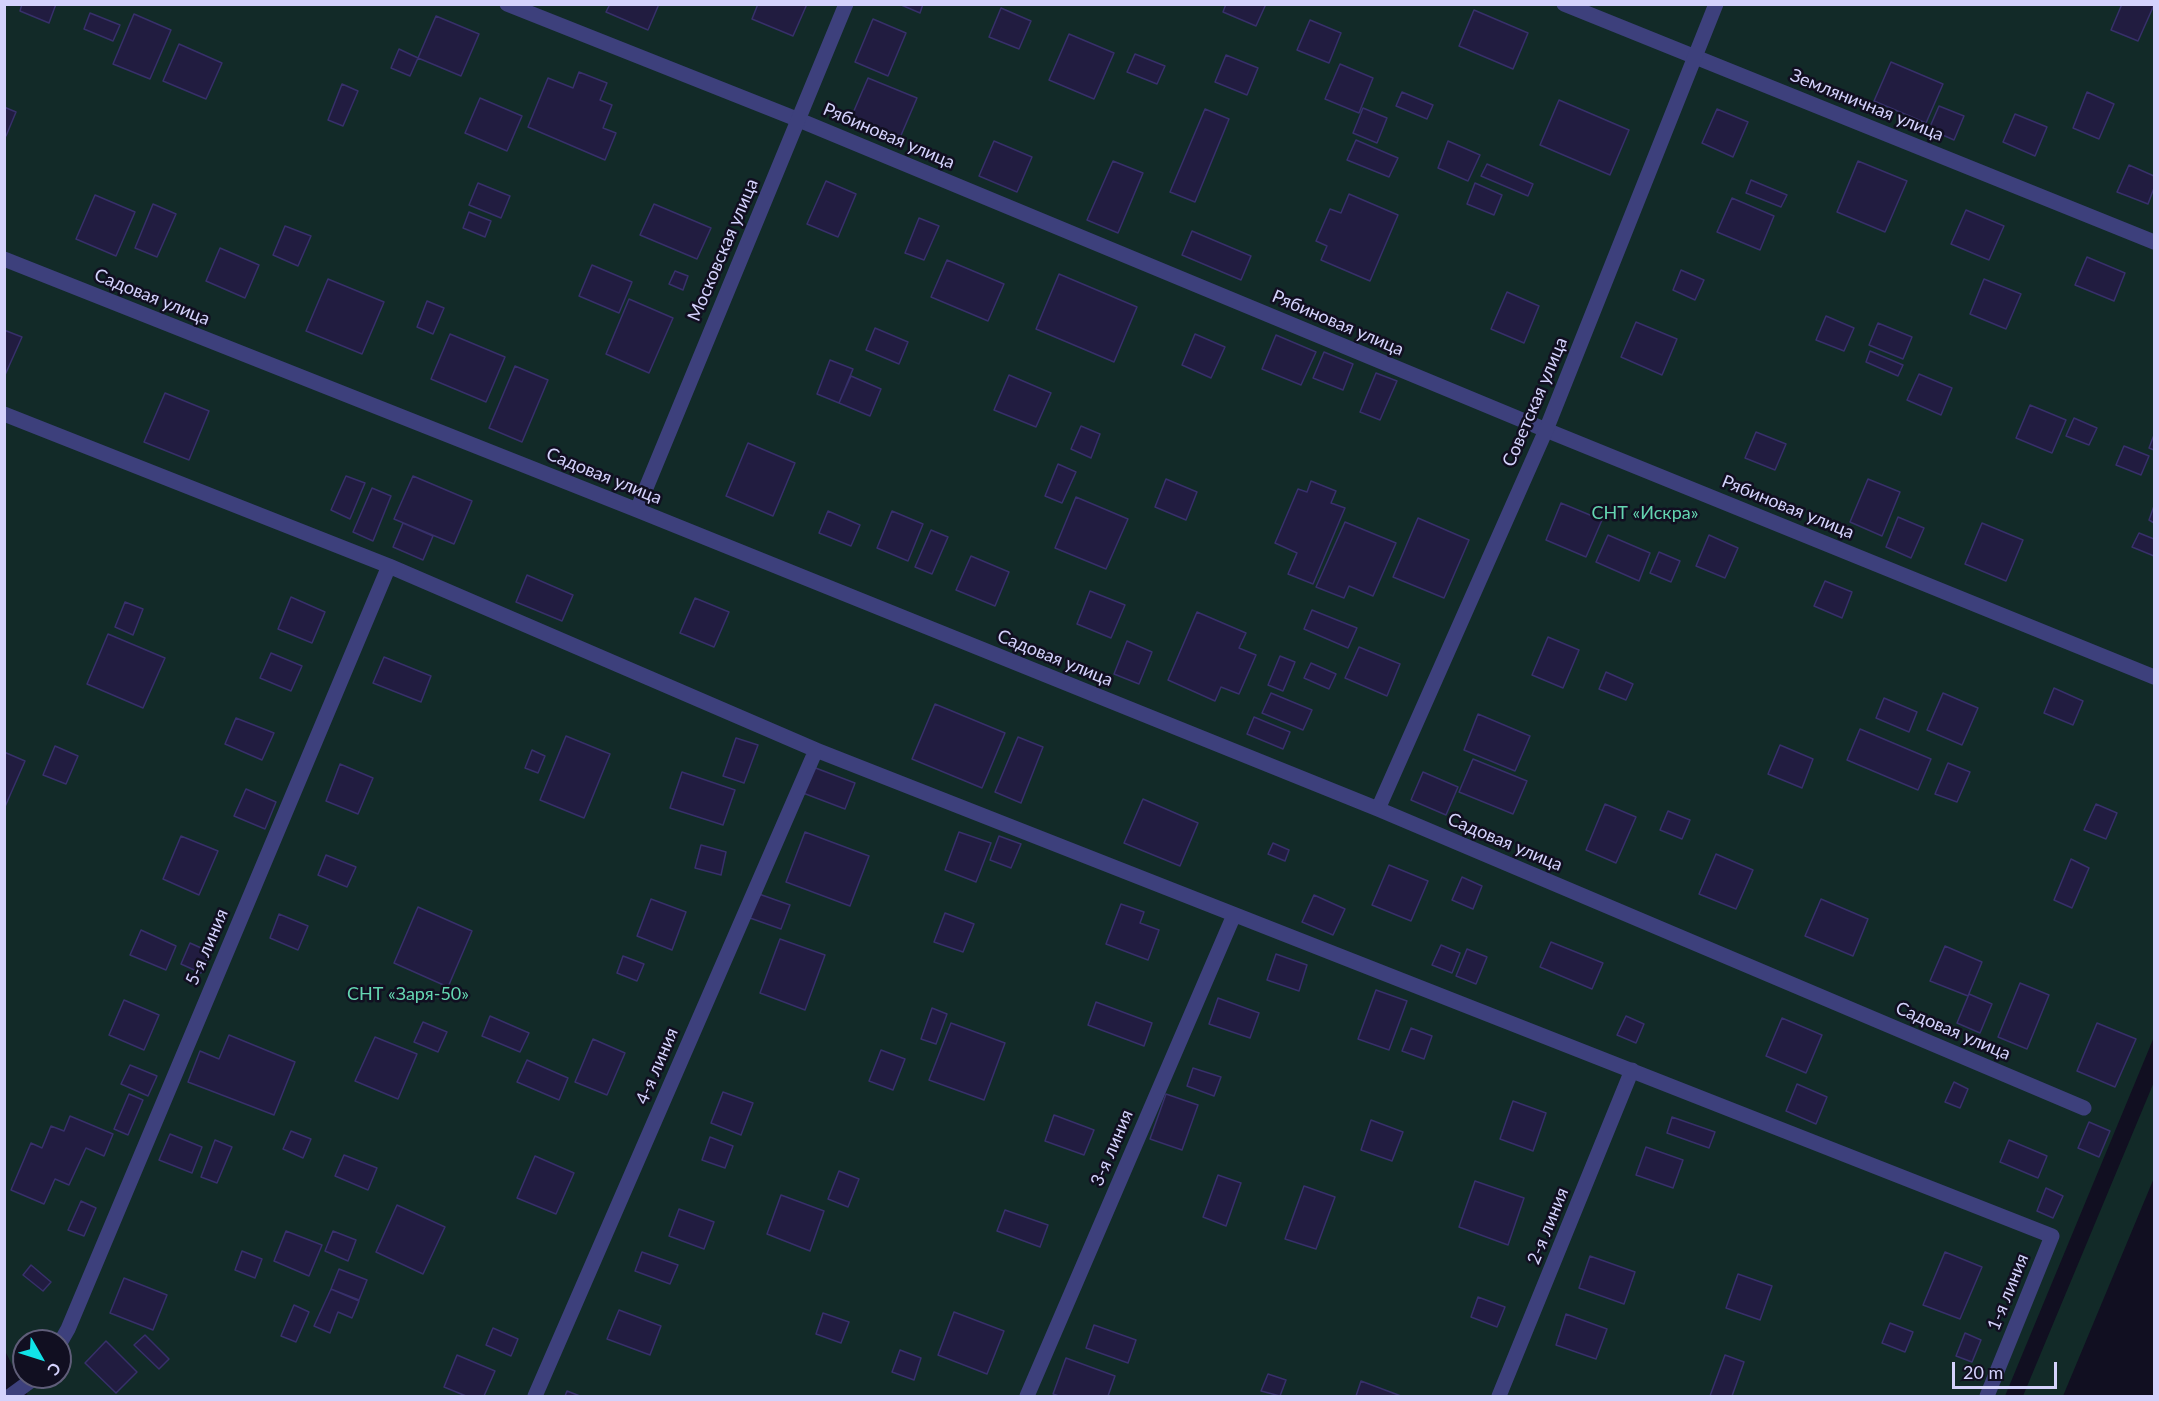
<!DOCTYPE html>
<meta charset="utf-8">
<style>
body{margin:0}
#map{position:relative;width:2159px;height:1401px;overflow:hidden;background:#110f21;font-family:Lato,sans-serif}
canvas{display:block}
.frame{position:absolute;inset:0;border:6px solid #d4d2fc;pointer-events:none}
.north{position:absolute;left:12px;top:1329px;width:60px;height:60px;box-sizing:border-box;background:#110f21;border:2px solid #5f5d79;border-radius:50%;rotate:129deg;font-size:16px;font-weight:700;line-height:24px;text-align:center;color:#d4d2fc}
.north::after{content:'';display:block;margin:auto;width:21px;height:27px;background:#11e3e8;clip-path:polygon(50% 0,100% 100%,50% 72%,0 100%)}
.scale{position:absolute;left:1952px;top:1362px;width:105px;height:27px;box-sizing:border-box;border:3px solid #d4d2fc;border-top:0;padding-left:8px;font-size:18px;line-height:21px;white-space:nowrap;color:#d4d2fc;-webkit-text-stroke:4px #110f21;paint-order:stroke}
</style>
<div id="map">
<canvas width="2159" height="1401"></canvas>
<div class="frame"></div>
<div class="north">С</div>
<div class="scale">20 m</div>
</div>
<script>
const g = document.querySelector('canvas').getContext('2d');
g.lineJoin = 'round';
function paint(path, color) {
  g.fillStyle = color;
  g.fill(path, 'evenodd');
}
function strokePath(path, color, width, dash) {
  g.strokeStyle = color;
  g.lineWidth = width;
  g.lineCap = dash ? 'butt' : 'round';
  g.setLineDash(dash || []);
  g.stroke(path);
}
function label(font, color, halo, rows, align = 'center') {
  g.font = font + ' Lato,sans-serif';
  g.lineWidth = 5;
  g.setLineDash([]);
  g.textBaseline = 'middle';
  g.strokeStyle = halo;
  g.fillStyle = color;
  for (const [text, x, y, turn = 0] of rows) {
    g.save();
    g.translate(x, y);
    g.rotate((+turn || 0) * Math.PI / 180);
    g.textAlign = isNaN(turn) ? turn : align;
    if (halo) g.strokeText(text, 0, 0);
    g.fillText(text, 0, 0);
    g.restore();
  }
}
paint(new Path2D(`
 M5,5H2154V1037L2005,1396H28L5,1351ZM24,1341H60V1377H24Z
 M2154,1082V1178L2063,1396H2023Z`), '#122a28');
const building = new Path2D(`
 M22,4H56L49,23L20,11Z
 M610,4H659L648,30L606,12Z
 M758,4H807L793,36L752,19Z
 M899,4H923L920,13Z
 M1226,4H1266L1256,26L1223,12Z
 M2122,4L2154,5L2138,41L2111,30Z
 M1001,8L1031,21L1019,49L989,37Z
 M1474,10L1528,33L1513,69L1459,46Z
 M90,13L120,25L113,41L84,29Z
 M134,14L171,30L150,79L113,64Z
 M436,16L479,34L461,76L418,58Z
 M873,19L906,33L888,76L855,62Z
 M1310,20L1341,33L1329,63L1297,50Z
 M1069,34L1114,53L1094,99L1049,80Z
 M179,44L222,63L206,99L163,81Z
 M399,49L418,58L410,76L391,68Z
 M1135,54L1165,66L1157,84L1127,72Z
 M1226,55L1258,68L1247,95L1215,82Z
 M1891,62L1943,84L1926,123L1874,101Z
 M1340,64L1373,78L1359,113L1325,99Z
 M579,72L607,83L600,100L612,105L603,128L616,133L605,160L528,127L548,78L573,88Z
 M868,78L917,98L899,140L850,120Z
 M342,84L358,91L343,126L328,120Z
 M1402,92L1433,105L1427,119L1396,106Z
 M2087,92L2114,104L2099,139L2073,128Z
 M480,98L522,116L507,151L465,133Z
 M1559,100L1629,130L1610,175L1540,145Z
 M1939,106L1964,116L1954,140L1929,129Z
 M4,107L16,112L6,136L4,135Z
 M1363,108L1387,118L1377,143L1353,133Z
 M1205,109L1229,119L1195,202L1170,192Z
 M1717,109L1748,122L1733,157L1702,143Z
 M2015,114L2047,127L2035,156L2003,142Z
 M1356,140L1398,158L1389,177L1347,160Z
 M994,141L1032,157L1017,192L979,176Z
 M1448,141L1480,155L1468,181L1438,168Z
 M1113,161L1143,173L1118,233L1087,220Z
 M1858,161L1907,181L1885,232L1837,212Z
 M1487,164L1533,184L1528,196L1481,176Z
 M2129,165L2154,176V188L2148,204L2117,192Z
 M1751,180L1787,195L1781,207L1746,193Z
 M826,181L856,194L838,237L807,224Z
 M478,183L510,196L501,218L469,205Z
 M1475,183L1502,195L1494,215L1467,204Z
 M1349,194L1398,215L1370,281L1321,260L1327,246L1316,241L1330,209L1341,213Z
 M95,195L135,212L116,256L76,239Z
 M1732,198L1774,216L1760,250L1717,232Z
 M153,204L176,214L157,257L135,248Z
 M654,204L711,228L697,259L640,235Z
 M1966,210L2004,226L1989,260L1951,244Z
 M469,212L491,221L485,237L463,228Z
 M919,218L939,226L924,260L905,253Z
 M285,226L311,236L298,266L273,255Z
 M1192,231L1251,256L1241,280L1182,255Z
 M220,248L259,265L245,298L206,281Z
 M2087,257L2125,273L2114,301L2075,285Z
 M947,260L1004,284L988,321L931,297Z
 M592,265L632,282L619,313L579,296Z
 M1681,270L1704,280L1695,300L1673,290Z
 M675,271L688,276L683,290L669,284Z
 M1059,274L1137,307L1114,362L1036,329Z
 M328,279L384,302L362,354L306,331Z
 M1984,279L2021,294L2006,329L1970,314Z
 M1507,292L1539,306L1524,343L1491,329Z
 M629,299L673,318L649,373L606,354Z
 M427,301L444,308L433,334L417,327Z
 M1826,316L1854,328L1844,351L1816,340Z
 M1636,322L1677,339L1662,375L1621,357Z
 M1878,323L1912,337L1903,359L1869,345Z
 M875,328L908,342L899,364L866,350Z
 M4,330L22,337L5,375H4Z
 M450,334L505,357L486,402L431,379Z
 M1195,334L1225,347L1211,378L1182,365Z
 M1276,335L1316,352L1301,385L1262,369Z
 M1870,351L1903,365L1898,376L1866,362Z
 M1324,352L1353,364L1343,390L1313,378Z
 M830,360L853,369L839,403L817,394Z
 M515,366L548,380L522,442L489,428Z
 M1376,373L1397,381L1380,420L1360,412Z
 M1919,374L1952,388L1941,415L1907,400Z
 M1009,375L1051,393L1036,427L994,410Z
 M851,376L881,389L870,416L839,403Z
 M165,393L209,411L189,460L144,442Z
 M2030,405L2066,420L2052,453L2016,438Z
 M2074,418L2097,428L2089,445L2066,436Z
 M1081,426L1100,434L1091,458L1071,449Z
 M1756,432L1786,444L1775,470L1745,458Z
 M2154,435V450L2149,448Z
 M748,443L795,463L773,516L726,496Z
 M2124,446L2149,456L2141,475L2116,465Z
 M1058,464L1076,472L1062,503L1045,496Z
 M346,476L365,483L350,519L331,510Z
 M413,476L472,501L454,544L394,519Z
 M1166,479L1197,492L1186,520L1155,507Z
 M1868,479L1900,492L1882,536L1850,522Z
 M1311,481L1336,491L1331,503L1345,508L1313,584L1288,574L1297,553L1275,543L1298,489L1307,492Z
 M372,488L391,496L373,541L353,532Z
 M1076,497L1128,519L1106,569L1055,548Z
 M1561,503L1602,520L1586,557L1546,540Z
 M2154,506V523L2149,520Z
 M828,511L860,525L851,546L819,533Z
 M892,511L923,524L908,561L877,548Z
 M1898,517L1924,528L1911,558L1886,547Z
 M1418,518L1469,540L1444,598L1393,577Z
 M1345,522L1396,543L1373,596L1349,586L1344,598L1316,587Z
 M403,523L433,536L423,560L393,547Z
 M1982,523L2023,540L2006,581L1965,564Z
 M931,530L948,537L932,574L915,567Z
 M2139,533L2154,539V556L2132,547Z
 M1608,535L1650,553L1639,581L1596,562Z
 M1709,535L1738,548L1725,578L1696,566Z
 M1659,552L1680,561L1671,582L1650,573Z
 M971,556L1009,572L995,606L956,590Z
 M527,575L573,595L562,621L516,602Z
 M1825,581L1852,592L1842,618L1814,606Z
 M1090,591L1125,605L1111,638L1077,624Z
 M291,597L325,612L312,643L278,629Z
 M695,598L729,612L714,647L680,633Z
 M125,602L143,609L133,635L115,627Z
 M1312,610L1357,628L1348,648L1304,629Z
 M1197,612L1246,633L1239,648L1256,655L1239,694L1221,687L1215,701L1168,680Z
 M108,634L165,658L143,708L87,684Z
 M1548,637L1579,650L1563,688L1532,675Z
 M1127,641L1152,652L1139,684L1114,674Z
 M1359,647L1400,664L1387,696L1345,678Z
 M271,653L302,666L291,691L260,678Z
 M1280,656L1295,662L1283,691L1268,685Z
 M384,657L431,676L421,702L373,683Z
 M1311,663L1336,674L1329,689L1304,678Z
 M1606,672L1633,684L1626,700L1599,689Z
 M2054,688L2083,701L2073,725L2044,713Z
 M1271,693L1312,710L1303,730L1262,713Z
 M1943,693L1978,708L1962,745L1927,730Z
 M1884,698L1917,712L1909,732L1876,718Z
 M935,704L1005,733L982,788L912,759Z
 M1478,714L1530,736L1515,771L1464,750Z
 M1254,717L1290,732L1283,749L1247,734Z
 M236,718L274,733L262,760L225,744Z
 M1860,729L1931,759L1918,790L1847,760Z
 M566,736L610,754L584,818L540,800Z
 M1018,737L1043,747L1021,803L995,792Z
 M736,738L758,745L744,783L723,776Z
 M1780,745L1813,759L1802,788L1768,774Z
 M55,746L78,756L66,784L43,775Z
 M532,750L545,756L538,773L525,768Z
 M4,752L25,761L4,809Z
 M1473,759L1527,781L1513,814L1459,792Z
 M1948,763L1970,772L1957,802L1935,794Z
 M340,764L373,778L358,814L326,801Z
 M813,767L855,783L845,809L803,793Z
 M682,772L735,790L723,825L670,808Z
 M1423,772L1458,787L1446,815L1411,800Z
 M246,789L276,802L265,829L234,816Z
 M1143,799L1198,823L1180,866L1124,843Z
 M1605,804L1636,817L1616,863L1586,850Z
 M2096,804L2117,813L2106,839L2084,830Z
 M1668,811L1690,820L1682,839L1660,830Z
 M805,832L869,856L850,906L786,882Z
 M959,832L991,843L976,882L945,870Z
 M181,836L218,851L199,895L163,879Z
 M999,836L1021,844L1011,868L990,860Z
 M1273,843L1289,850L1285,861L1268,854Z
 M701,845L726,852L721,875L695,868Z
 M1716,854L1753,870L1736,909L1699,894Z
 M326,855L356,867L347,887L318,875Z
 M2071,859L2089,868L2072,908L2054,900Z
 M1389,865L1428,881L1411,921L1372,905Z
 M1462,877L1482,886L1473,909L1452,900Z
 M759,894L790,905L781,929L750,918Z
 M1314,895L1345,909L1333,935L1302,922Z
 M651,899L686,912L672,950L637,936Z
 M1821,899L1868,919L1853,956L1805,936Z
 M1121,904L1144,912L1140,923L1159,930L1148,960L1106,944Z
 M418,907L472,931L448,987L394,963Z
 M945,913L974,924L963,952L934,942Z
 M279,914L308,926L298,950L270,938Z
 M141,930L176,946L166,970L130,955Z
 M780,939L825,955L805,1010L760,993Z
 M1551,942L1603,963L1592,989L1540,967Z
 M190,943L210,952L201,973L181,964Z
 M1441,945L1460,953L1452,973L1432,965Z
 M1945,946L1982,962L1968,996L1930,981Z
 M1467,949L1487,957L1476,984L1456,976Z
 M1276,954L1307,965L1299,991L1267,980Z
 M623,956L644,964L637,981L617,973Z
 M2020,983L2049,995L2027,1049L1998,1037Z
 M1376,990L1407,1001L1389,1050L1358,1039Z
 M1969,994L1992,1004L1980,1033L1957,1023Z
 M1218,998L1259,1013L1250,1038L1209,1024Z
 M124,1000L159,1015L144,1050L109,1035Z
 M1096,1002L1152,1023L1144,1046L1088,1025Z
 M932,1008L947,1014L936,1044L921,1039Z
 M490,1016L529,1033L520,1052L482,1036Z
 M1626,1016L1644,1024L1636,1043L1617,1035Z
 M1782,1018L1822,1035L1806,1073L1766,1056Z
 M423,1022L447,1032L438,1052L414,1042Z
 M951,1023L1005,1043L984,1100L929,1080Z
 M2097,1023L2136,1039L2115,1087L2077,1071Z
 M1411,1028L1432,1036L1424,1059L1402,1051Z
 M229,1035L295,1062L274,1115L188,1082L200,1051L219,1059Z
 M375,1037L417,1054L398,1099L355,1081Z
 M593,1039L625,1053L607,1095L575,1082Z
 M881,1050L905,1059L893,1090L869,1081Z
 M527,1060L568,1078L559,1100L517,1082Z
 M130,1065L157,1076L148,1096L121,1084Z
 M1193,1068L1221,1077L1214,1096L1187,1086Z
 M1954,1082L1968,1089L1960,1108L1945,1102Z
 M1797,1084L1827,1097L1816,1124L1786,1111Z
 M723,1092L753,1103L741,1135L711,1123Z
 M129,1094L143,1100L128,1135L114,1129Z
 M1166,1094L1198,1105L1182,1150L1150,1139Z
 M1513,1101L1546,1113L1533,1151L1500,1139Z
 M1054,1115L1094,1130L1084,1155L1045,1141Z
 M70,1116L113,1134L104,1156L86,1148L69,1185L55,1179L44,1204L11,1190L31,1143L42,1148L51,1126L64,1131Z
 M1672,1117L1715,1132L1709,1148L1667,1133Z
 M1371,1120L1403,1132L1392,1161L1361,1150Z
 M2089,1122L2110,1131L2099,1157L2078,1148Z
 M291,1131L311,1139L303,1158L283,1149Z
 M170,1134L202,1147L192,1173L159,1160Z
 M710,1137L733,1146L725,1168L702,1160Z
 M215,1140L232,1147L217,1183L201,1177Z
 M2009,1140L2047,1156L2038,1178L2000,1162Z
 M1646,1147L1683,1160L1673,1188L1636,1175Z
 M344,1155L377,1168L368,1190L335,1176Z
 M535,1156L574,1173L556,1214L517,1198Z
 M839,1171L859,1179L848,1207L828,1199Z
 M1218,1175L1241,1183L1226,1226L1203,1217Z
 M1475,1181L1524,1198L1508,1245L1459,1227Z
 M1304,1186L1335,1197L1316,1249L1285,1239Z
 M2046,1188L2063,1196L2053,1218L2037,1211Z
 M781,1195L824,1211L810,1251L767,1234Z
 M81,1201L96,1208L84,1236L68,1230Z
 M397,1205L445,1227L423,1274L376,1252Z
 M679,1209L714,1222L704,1249L669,1236Z
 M1005,1210L1048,1225L1040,1247L997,1231Z
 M286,1231L322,1245L309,1276L274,1261Z
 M333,1231L356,1240L348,1261L325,1251Z
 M242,1251L262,1259L255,1278L235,1270Z
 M642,1252L678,1265L670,1284L635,1271Z
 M1945,1252L1982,1267L1960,1319L1923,1305Z
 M1590,1256L1635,1272L1624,1304L1579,1288Z
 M31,1265L51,1282L43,1291L23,1275Z
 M339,1269L367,1280L359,1300L331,1289Z
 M1738,1274L1772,1286L1760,1320L1726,1308Z
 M124,1278L167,1295L153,1330L110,1313Z
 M331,1289L359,1301L352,1318L338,1312L330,1333L314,1326Z
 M1478,1297L1505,1307L1497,1327L1471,1317Z
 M294,1305L309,1312L296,1342L281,1336Z
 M619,1310L661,1326L650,1355L607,1339Z
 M954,1312L1004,1331L987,1374L938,1355Z
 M823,1313L849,1322L841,1343L816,1334Z
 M1566,1314L1607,1329L1596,1359L1556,1345Z
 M1890,1323L1913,1332L1905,1352L1882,1343Z
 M1094,1325L1136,1340L1128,1363L1086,1348Z
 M493,1328L518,1339L511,1356L486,1345Z
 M1965,1333L1981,1340L1972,1362L1956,1356Z
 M145,1335L169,1359L159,1369L134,1345Z
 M106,1341L137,1372L116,1393L85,1363Z
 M900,1350L921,1358L914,1380L892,1372Z
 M457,1355L495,1371L484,1396H466L444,1387Z
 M1725,1355L1744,1362L1732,1396H1710Z
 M1066,1358L1115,1376L1108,1396H1059L1053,1394Z
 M1268,1374L1286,1380L1280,1396L1261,1391Z
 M1361,1381L1401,1396H1356Z
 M567,1391L580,1396H565Z`);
paint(building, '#211c40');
strokePath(building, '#37306a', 1.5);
strokePath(new Path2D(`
 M507,4L799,120L1546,430L2154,677
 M1564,4L2154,242
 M4,414L389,566L816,750L2052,1236L1987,1396
 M60,1343L68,1329L389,566
 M10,1396L36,1377
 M535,1396L816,750
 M1027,1396L1234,915
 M1499,1396L1632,1070`), '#3d407c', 15);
strokePath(new Path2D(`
 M4,259L637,510L1378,809L2084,1108
 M637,510L846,4
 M1378,809L1546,430L1716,4`), '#3d407c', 15);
label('18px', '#d4d2fc', '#110f21', [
 ["Земляничная улица",1867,105,22],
 ["Рябиновая улица",889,136,23],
 ["Московская улица",723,250,-67],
 ["Садовая улица",152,297,22],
 ["Рябиновая улица",1338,323,23],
 ["Советская улица",1535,402,-67],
 ["Садовая улица",604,476,22],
 ["Рябиновая улица",1788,507,22],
 ["Садовая улица",1055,658,22],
 ["Садовая улица",1505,842,23],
 ["5-я линия",207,947,-67],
 ["Садовая улица",1953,1031,23],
 ["4-я линия",657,1066,-67],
 ["3-я линия",1112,1148,-67],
 ["2-я линия",1548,1226,-68],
 ["1-я линия",2008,1292,-68]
]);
label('18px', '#64d6b1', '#110f21', [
 ["СНТ «Искра»",1645,513],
 ["СНТ «Заря-50»",408,994]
]);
</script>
